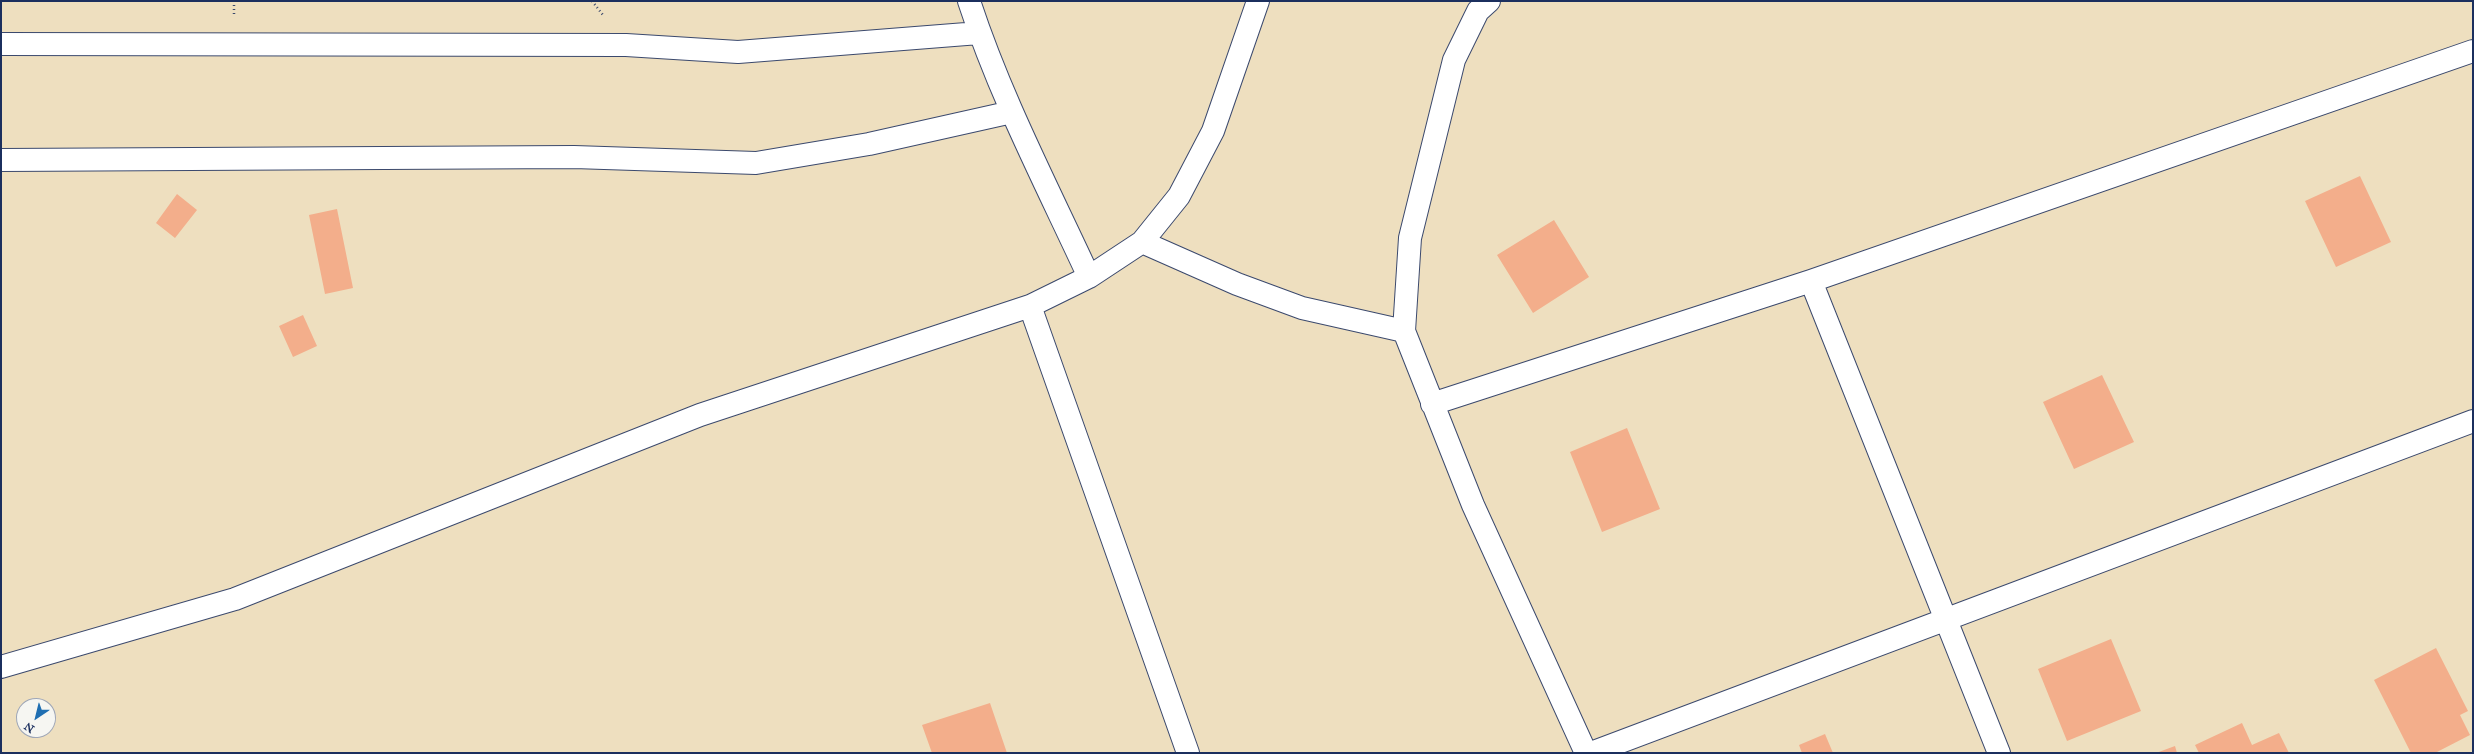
<!DOCTYPE html>
<style>
body{margin:0}
#map{position:relative;width:2474px;height:754px;overflow:hidden;background:#eedfbf;font-family:"IM FELL Great Primer",serif}
canvas{display:block}
.frame{position:absolute;inset:0;border:2px solid #1b2f5e;pointer-events:none}
.north{position:absolute;left:16px;top:698px;width:40px;height:40px;box-sizing:border-box;background:#f6f6f2;border:1px solid #9ea6b7;border-radius:50%;rotate:215deg;font-size:11px;font-weight:700;line-height:16px;text-align:center;color:#1b2f5e}
.north::after{content:'';display:block;margin:auto;width:14px;height:18px;background:#1f6fb2;clip-path:polygon(50% 0,100% 100%,50% 72%,0 100%)}
</style>
<div id="map">
<canvas width="2474" height="754"></canvas>
<div class="frame"></div>
<div class="north">N</div>
</div>
<script>
const g = document.querySelector('canvas').getContext('2d');
g.lineJoin = 'round';
function paint(path, color) {
  g.fillStyle = color;
  g.fill(path, 'evenodd');
}
function strokePath(path, color, width, dash) {
  g.strokeStyle = color;
  g.lineWidth = width;
  g.lineCap = dash ? 'butt' : 'round';
  g.setLineDash(dash || []);
  g.stroke(path);
}
paint(new Path2D(`
 M2360,176L2391,242L2336,267L2305,201Z
 M177,194L197,210L175,238L156,223Z
 M337,209L353,288L325,294L309,215Z
 M1554,220L1589,277L1533,313L1497,255Z
 M303,315L317,346L293,357L279,326Z
 M2102,375L2134,442L2074,469L2043,402Z
 M1627,428L1660,509L1602,532L1570,452Z
 M2111,639L2141,711L2067,741L2038,669Z
 M2436,648L2468,711L2460,715L2470,735L2435,753H2411L2374,680Z
 M990,703L1007,753H932L922,725Z
 M2242,723L2252,745L2279,733L2289,753H2199L2195,745Z
 M1825,734L1833,753H1802L1799,745Z
 M2175,746L2177,753H2156Z`), '#f3ae8b');
const minor = new Path2D(`
 M969,1C1000,96 1047,186 1089,277
 M1489,1L1478,11L1454,60L1410,238L1404,331L1473,505L1586,753
 M1,44L626,45L738,52L979,33
 M1,160L574,157L756,163L869,144L1012,112
 M1142,242L1237,284L1302,308L1404,331
 M1811,281L1999,753
 M1030,306L1188,753
 M1432,404L1811,281L2473,51
 M1,667L235,599L700,415L1030,306L1089,277L1142,242L1179,196L1213,131L1258,1
 M1591,753L2473,421`);
strokePath(minor, '#3b496d', 24);
strokePath(new Path2D(`
 M234,1V15
 M592,1L603,15`), '#3b496d', 2.5, [1, 3]);
strokePath(minor, '#fff', 22);
</script>
